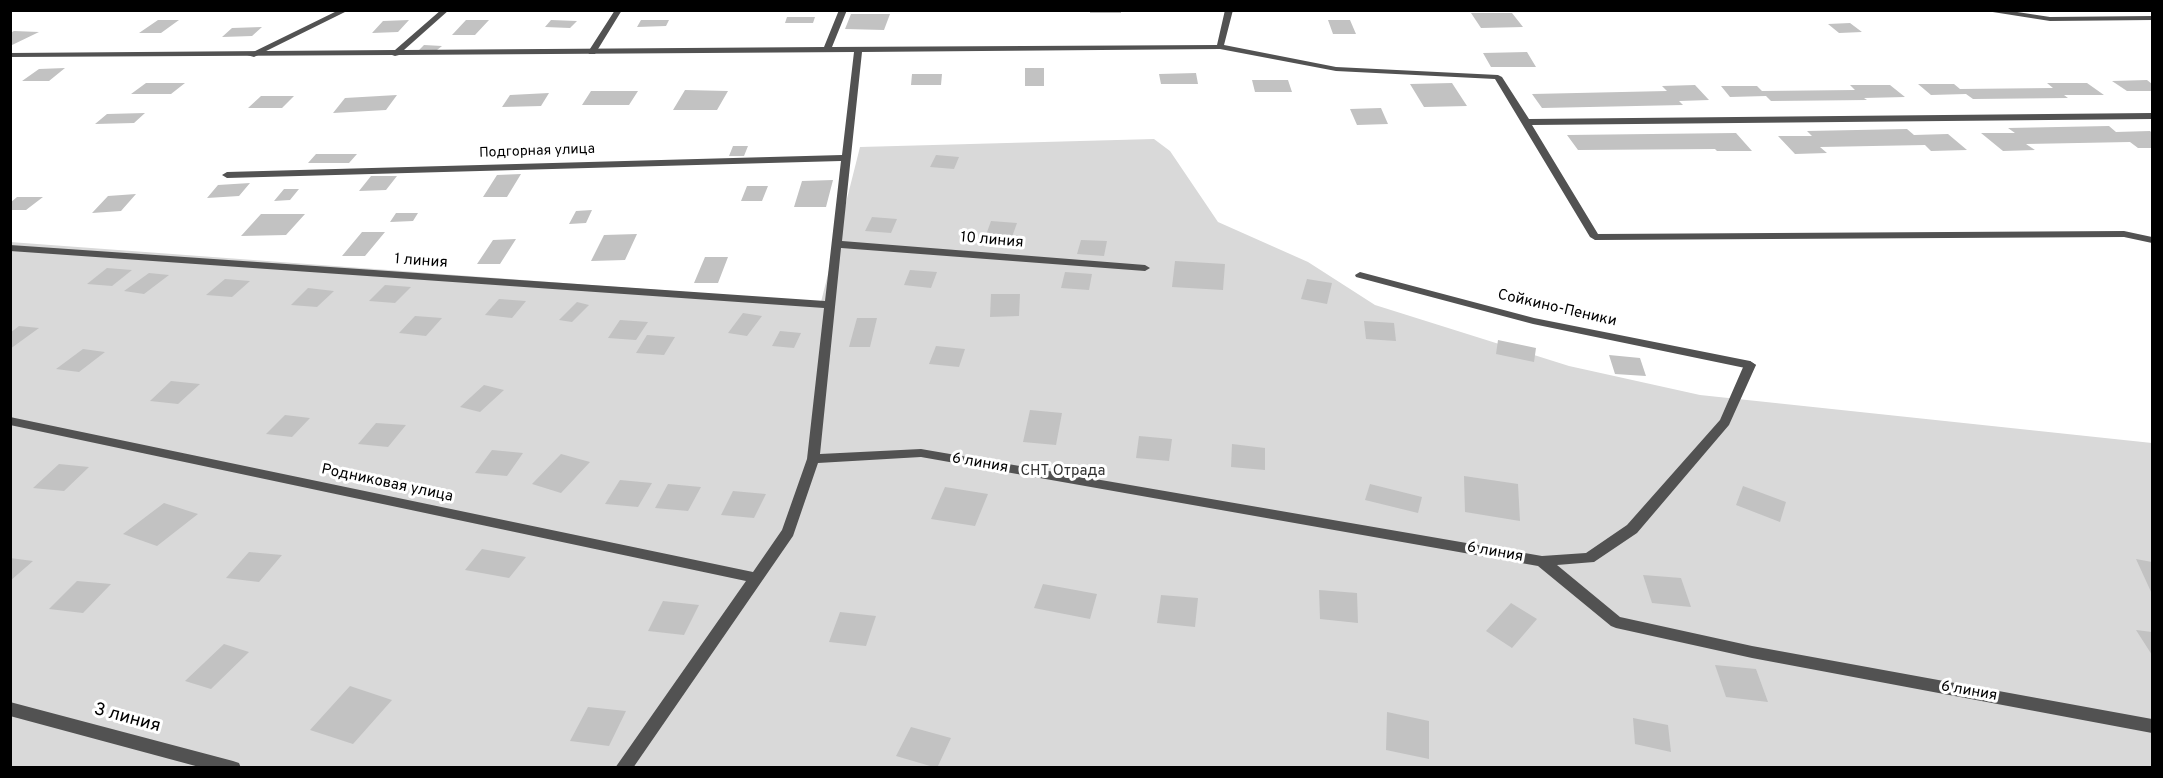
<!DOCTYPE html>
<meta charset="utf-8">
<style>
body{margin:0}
#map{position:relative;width:2163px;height:778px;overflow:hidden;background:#fff;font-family:Overpass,sans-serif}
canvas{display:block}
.frame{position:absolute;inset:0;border:12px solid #000;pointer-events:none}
</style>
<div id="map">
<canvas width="2163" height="778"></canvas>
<div class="frame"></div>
</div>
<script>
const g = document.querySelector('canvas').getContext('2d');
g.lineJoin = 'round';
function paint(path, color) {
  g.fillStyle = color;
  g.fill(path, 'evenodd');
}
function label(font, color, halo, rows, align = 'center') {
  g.font = font + ' Overpass,sans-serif';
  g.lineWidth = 6;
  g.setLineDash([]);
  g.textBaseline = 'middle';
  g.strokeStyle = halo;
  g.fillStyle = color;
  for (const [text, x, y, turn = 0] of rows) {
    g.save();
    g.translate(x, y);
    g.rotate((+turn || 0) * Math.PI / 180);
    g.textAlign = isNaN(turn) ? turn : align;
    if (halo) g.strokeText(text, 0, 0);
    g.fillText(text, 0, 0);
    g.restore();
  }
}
paint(new Path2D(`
 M1154,139L1170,151L1218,222L1308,262L1375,305L1569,366L1700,395L2152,443V767H11L10,242L821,302L860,147Z`), '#d9d9d9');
paint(new Path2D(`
 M1090,10H1121V13H1090Z
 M1471,13H1512L1523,27L1481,28Z
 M851,14H890L884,30L845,29Z
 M787,17H815L813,23H785Z
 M158,20H179L161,33H139Z
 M409,20L398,32L372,33L383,21Z
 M466,20H489L475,35H452Z
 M551,20L577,21L570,28L545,27Z
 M641,20H669L666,26L637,27Z
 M1328,20H1350L1356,34H1333Z
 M1850,23L1862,32L1839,33L1828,24Z
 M262,27L252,36L222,37L232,28Z
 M14,31L39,32L10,46V33Z
 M424,45L442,46L437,50H419Z
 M1527,52L1536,67H1491L1483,53Z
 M65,68L49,81H22L39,69Z
 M1025,68H1044V86H1025Z
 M1196,73L1198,84H1161L1159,74Z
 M912,74H942L941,85H911Z
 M1252,80H1288L1292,92H1255Z
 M2147,80L2152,84V91H2127L2112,81Z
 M146,83H185L171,94H131Z
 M1452,83L1467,106L1424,107L1410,84Z
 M2047,83H2087L2104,95H2064L2068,98L1973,99L1966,94L1931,95L1918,84H1954L1960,89L2053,88Z
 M1695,85L1709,100L1679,101L1683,105L1542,108L1532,94L1667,91L1662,86Z
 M1850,85H1890L1905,97L1864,98L1867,100L1771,101L1766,96L1730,97L1721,86H1757L1762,91L1855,90Z
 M685,90L728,91L717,110H673Z
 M591,91H638L629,105H582Z
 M549,93L541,106L502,107L510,95Z
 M397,95L386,110L333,113L345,98Z
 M261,96H294L282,108H248Z
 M1381,108L1388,124L1357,125L1350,109Z
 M145,113L134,123L95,124L107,114Z
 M2109,126L2116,132L2150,131L2152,133V148H2138L2130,142L2026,144L2035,150L2003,151L1981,133H2015L2008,128Z
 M1907,129L1914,135L1948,134L1967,150L1931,151L1925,145L1820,147L1827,153L1795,154L1778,136H1812L1807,131Z
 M1736,133L1752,151H1717L1715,149L1578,150L1567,135Z
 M733,146H748L744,156H729Z
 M316,154H357L349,163H308Z
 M936,155L959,157L954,169L930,167Z
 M521,174L507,197H483L497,175Z
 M371,176H397L386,190L359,191Z
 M833,180L826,207H794L802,181Z
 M250,183L239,196L207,198L218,185Z
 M747,186H768L762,201H741Z
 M284,189H299L290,200L274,201Z
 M136,194L121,211L92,213L108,196Z
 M17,197H43L26,210H10V203Z
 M592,210L586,223L569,224L576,211Z
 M396,213H418L413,221L390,222Z
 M261,214H305L286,235L241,236Z
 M872,217L897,219L891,233L865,231Z
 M991,221L1017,223L1012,237L986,235Z
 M362,232H385L365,256H342Z
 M637,234L625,260L591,261L604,235Z
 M516,239L500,264H477L493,240Z
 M1081,240L1107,241L1104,256L1077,254Z
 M705,257H728L718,283H694Z
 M1175,261L1225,264L1223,290L1172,287Z
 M107,268L132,270L112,286L87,284Z
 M910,270L937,272L931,288L904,285Z
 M1065,272L1092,274L1089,290L1061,288Z
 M149,273L169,275L144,294L124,291Z
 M225,279L250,281L232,297L206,295Z
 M1307,279L1332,283L1327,304L1301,299Z
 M385,285L411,287L395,303L369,301Z
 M308,288L334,291L317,307L291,305Z
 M991,294H1020L1019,316L990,317Z
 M499,299L526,301L512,318L485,315Z
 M577,302L589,305L572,322L559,320Z
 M743,313L762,316L747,336L728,333Z
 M415,316L442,318L426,336L399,333Z
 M857,318H877L870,347H849Z
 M620,320L648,322L636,340L608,338Z
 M1364,321L1394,323L1396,341L1366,339Z
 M19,326L39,328L10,349V333Z
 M780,331L801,333L794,348L772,346Z
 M647,335L675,337L664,355L636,353Z
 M1498,340L1536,348L1534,362L1496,354Z
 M936,346L965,349L959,367L929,364Z
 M83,349L105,352L79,372L56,369Z
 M1609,355L1640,358L1646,376L1615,374Z
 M171,381L200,384L178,404L150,401Z
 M484,385L504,390L480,412L460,407Z
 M1030,410L1062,413L1056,445L1023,442Z
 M285,415L310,418L292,437L266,434Z
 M376,423L406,425L388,447L358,444Z
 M1139,436L1172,439L1169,461L1136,458Z
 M1232,444L1265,448V470L1231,467Z
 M492,450L523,453L507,476L475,473Z
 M561,454L590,462L561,493L532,484Z
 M59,464L89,467L64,491L33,488Z
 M1464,476L1518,484L1520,521L1465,512Z
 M620,480L652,483L638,507L605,504Z
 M668,484L701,487L688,511L655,508Z
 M1370,484L1422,497L1418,513L1365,500Z
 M1743,486L1786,502L1780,522L1736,505Z
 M945,487L988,494L975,526L931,519Z
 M733,491L766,494L754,518L721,515Z
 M164,503L198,514L157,546L123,534Z
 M482,549L526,557L509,578L465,570Z
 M249,552L282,555L259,582L226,578Z
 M10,558L33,561L10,581Z
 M2136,559L2152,562V594Z
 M1643,575L1681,578L1691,607L1652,603Z
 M77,581L111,584L83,613L49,609Z
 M1043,584L1097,594L1090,619L1034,608Z
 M1319,590L1357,593L1358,623L1320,619Z
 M1161,595L1198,598L1195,627L1157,623Z
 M663,601L699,605L684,635L648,631Z
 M1511,603L1537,619L1512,648L1486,631Z
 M840,612L876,616L866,646L829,642Z
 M2136,630L2152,632V655Z
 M224,644L249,652L211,689L185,681Z
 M1715,665L1756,669L1768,702L1726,697Z
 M350,686L392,700L353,744L310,730Z
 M588,707L626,711L609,746L570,741Z
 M1387,712L1429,721V759L1386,750Z
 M1633,718L1668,725L1671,752L1635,744Z
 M911,727L951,738L937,768L896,756Z`), '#c2c2c2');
paint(new Path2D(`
 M339,10H349L254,57L247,55Z
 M615,10H622L595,54H589L588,52Z
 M1360,272L1534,318L1750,361L1756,365L1750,369L1533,324L1356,277L1355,275Z`), '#525252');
paint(new Path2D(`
 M441,10H449L404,50L824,47L839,10H847L832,47L1217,45L1225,10H1233L1224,45L1336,67L1498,75L1502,77L1529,119L2152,113V119L1532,125L1598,234L2124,231L2152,237V243L2124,237L1595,240L1590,237L1495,79L1336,71L1220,49L862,52L842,241L1145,265L1150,268L1145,271L841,248L820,454L921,449L1542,556L1586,553L1627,525L1720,420L1744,365L1750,361L1756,365L1729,425L1637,533L1594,562L1557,565L1620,617L1752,646L2152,719V733L1752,658L1616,628L1611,626L1538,566L921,457L818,463L793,536L633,768H615L746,581L10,425V417L753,572L782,530L807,459L824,308L10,251V245L825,301L841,161L227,178L222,175L227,172L842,155L854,52L399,55L395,56L392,55L10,57V53L395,50Z
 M1980,10H2004L2050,17L2152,16V20L2050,21Z
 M10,702L233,761L239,763L241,768H203L10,716Z`), '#525252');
label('14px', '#000', '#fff', [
 ["Подгорная улица",537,152,-2]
]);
label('15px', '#000', '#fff', [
 ["10 линия",992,241,5],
 ["1 линия",421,262,4],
 ["Сойкино-Пеники",1557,309,13],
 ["6 линия",980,464,10],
 ["Родниковая улица",387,484,12],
 ["6 линия",1495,553,10],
 ["6 линия",1969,692,10]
]);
label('15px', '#303030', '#fff', [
 ["СНТ Отрада",1063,472]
]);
label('18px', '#000', '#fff', [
 ["3 линия",127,719,15]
]);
</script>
